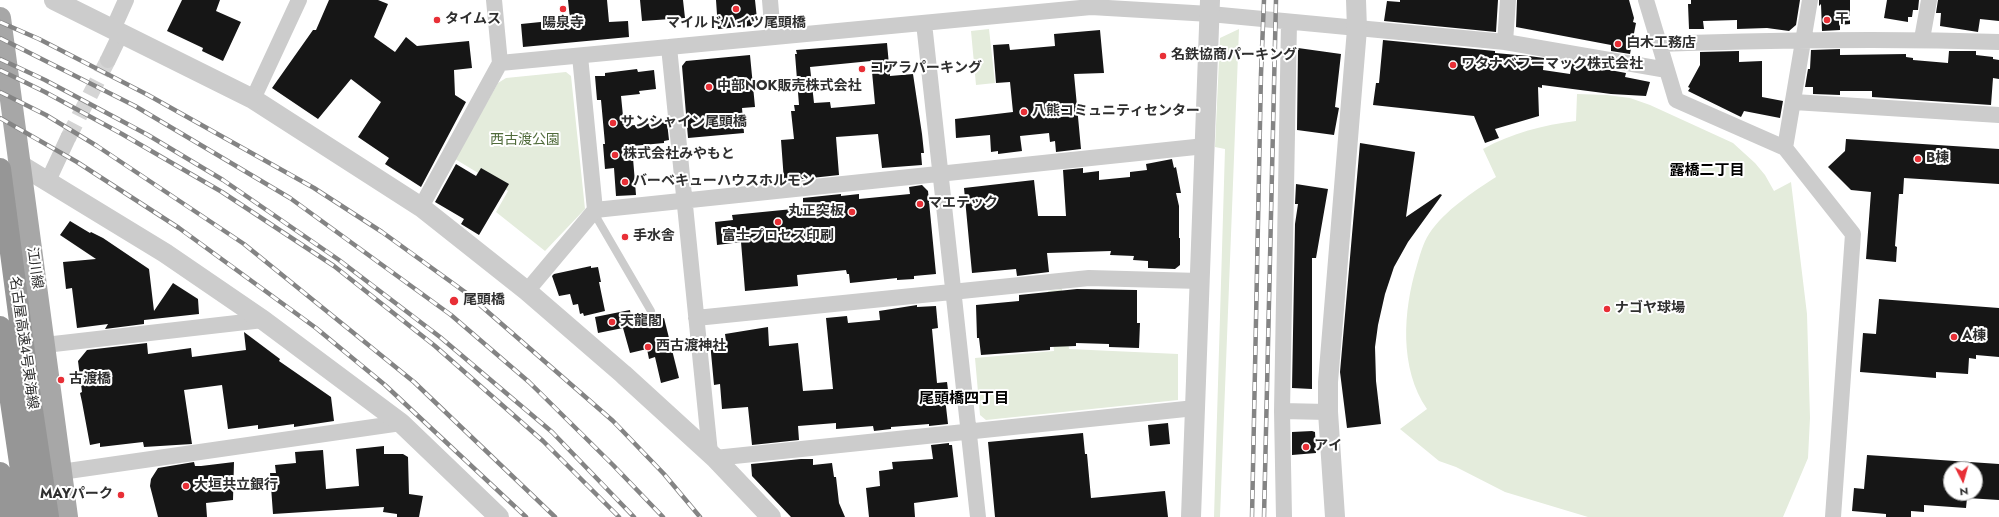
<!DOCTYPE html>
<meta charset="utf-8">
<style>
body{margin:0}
#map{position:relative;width:1999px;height:517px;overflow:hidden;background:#fff;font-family:Jost,sans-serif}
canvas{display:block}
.north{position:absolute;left:1943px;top:461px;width:40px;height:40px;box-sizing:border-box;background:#fff;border:1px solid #acacac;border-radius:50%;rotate:174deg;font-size:11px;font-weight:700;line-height:16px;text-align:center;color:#2f2f2f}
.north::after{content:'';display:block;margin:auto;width:14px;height:18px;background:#e82f36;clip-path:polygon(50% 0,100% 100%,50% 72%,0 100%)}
</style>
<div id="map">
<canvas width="1999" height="517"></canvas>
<div class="north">N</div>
</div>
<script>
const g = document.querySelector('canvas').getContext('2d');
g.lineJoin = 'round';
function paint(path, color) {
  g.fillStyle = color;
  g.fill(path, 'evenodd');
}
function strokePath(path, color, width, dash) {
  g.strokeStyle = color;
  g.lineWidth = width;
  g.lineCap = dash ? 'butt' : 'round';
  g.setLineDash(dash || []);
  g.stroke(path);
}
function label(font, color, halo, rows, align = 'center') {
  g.font = font + ' Jost,"Noto Sans JP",sans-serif';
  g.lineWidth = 4;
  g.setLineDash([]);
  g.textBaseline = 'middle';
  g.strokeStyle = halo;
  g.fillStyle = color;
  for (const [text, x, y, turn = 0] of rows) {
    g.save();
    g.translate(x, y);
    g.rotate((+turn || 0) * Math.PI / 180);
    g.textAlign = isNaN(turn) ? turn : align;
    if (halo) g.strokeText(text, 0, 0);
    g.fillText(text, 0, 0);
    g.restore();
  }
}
paint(new Path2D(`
 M989,29L995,83L976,85L971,31Z
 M1239,29L1220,517H1214L1225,149L1215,147L1220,38Z
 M566,72L571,76L585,209L545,251L496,212L508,191L455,159L498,83L506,78Z
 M1577,94L1607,95L1630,98L1650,105L1733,143L1755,163L1765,175L1774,191L1791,182L1807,314L1810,418L1808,458L1783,517H1588L1505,492L1456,467L1439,461L1400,429L1427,409C1399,368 1403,311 1417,265C1420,255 1423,243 1429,234C1445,210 1473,192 1496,177L1483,149C1512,133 1543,125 1576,121Z
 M1062,289L1069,349L1178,354V400L986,420L980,415L975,358L1054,351L1048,291Z`), '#e4ecdc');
paint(new Path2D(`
 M182,0H220L216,11L241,22L223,61L202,51L203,48L167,31Z
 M329,0H378L388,4L374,37L395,52L406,37L417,46L469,41L472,68L454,70L455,95L466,102L421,187L385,164L389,158L358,137L381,102L351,79L318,119L272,88L313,30H316Z
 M568,0H607L609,22L628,21L629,37L523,47L521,24L570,19Z
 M640,0H683L685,18L642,21Z
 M716,0H755L757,19L751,26L718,29Z
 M1400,0H1498L1496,32L1384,21L1387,1L1400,2Z
 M1517,0H1629L1634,18L1633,22L1636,23L1630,54L1611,51V45L1516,27Z
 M1691,0H1800L1796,25L1789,31L1767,28L1737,29V20L1703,21L1704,29H1689L1688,4H1691Z
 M1819,0H1850V24L1840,25V30L1822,31L1821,4L1819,6Z
 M1887,0H1919L1918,10H1913L1912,17H1908V22L1884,18Z
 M1938,0H1999V21L1980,19L1978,32L1940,26L1941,13H1936Z
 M1100,30L1104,73L1074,74L1081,149L1056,152L1055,141L1050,142L1049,133L1020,136L1022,151L998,154V151L991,152L990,135L956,138L955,119L1013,112L1010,82L996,83L993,45L1009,44L1010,50L1055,46L1054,34Z
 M1383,40L1495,51V53L1529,56L1544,58L1543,70L1570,74L1572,63L1626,73L1625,77L1650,82L1646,96L1611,94L1542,85V88L1538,87L1539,116L1495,129L1499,138L1485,143L1474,116L1373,105L1376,83H1379Z
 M887,43L890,76L913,74L922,134L924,153H921L922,165L882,168L878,134L836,137L839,175L784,181L781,140L794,139L791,111H795L794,105H799L795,54H797L796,50ZM871,61L875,104L831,108L830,102L814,103L810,67Z
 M1298,48L1341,54L1335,107L1339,108L1334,135L1297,130Z
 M1840,49V55L1906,54V57L1913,58V60L1948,63L1949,51H1976V55L1993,57V59L1999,60V79L1993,78L1991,105L1872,97V91H1840V95L1813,94V87H1805L1808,69H1810L1811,50Z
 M1739,51V62L1762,61V97L1783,101L1780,118L1744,111L1741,117L1688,91L1690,88L1688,87L1700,65V52Z
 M750,55L755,107L742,108L744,133L688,138L682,66L686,61Z
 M637,69L638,72L654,70L656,89L639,91L640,94L621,96L624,126L667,122L669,140L664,141V143L632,146L636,195L616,196L614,168L605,169L603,144H605L601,100H597L595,76H605V73Z
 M1846,139L1999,149V184L1904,178L1903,194H1899L1895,246L1897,247L1896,262L1866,259L1871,192L1851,190L1828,167L1845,151Z
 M1360,143L1415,152L1406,217L1440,194L1442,195L1408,242L1394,267L1385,294L1378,325L1375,347L1376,381L1381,424L1347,428L1340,372Z
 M1172,159L1174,168L1176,167L1181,193H1176L1179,206V238H1180V265L1175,269L1148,268V261L1133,260L1134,256L1110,255L1111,251L1047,253L1049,272L1017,276L1016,269L972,273L964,188L1034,180L1038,216H1066L1063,170L1083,168V173L1099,171V180L1130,177V172L1147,170L1146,164Z
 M456,164L476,176L481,168L509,184L479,235L461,224L464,219L435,202Z
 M1296,184L1328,189L1316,258H1312V389L1292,388L1295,224L1298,204H1295Z
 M922,185L928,191L936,274L914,276V279L897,280V278L850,283L849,274H847L846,270L797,275L798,286L745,291L741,242L717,245L715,222L733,220L732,215L803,208V198L841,194V196L859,194V199L910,194L909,187Z
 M70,221L90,233L91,232L103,238L149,269L154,311L173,283L198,299L199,314L144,320V324L105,329L108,324L77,328L72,288L66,289L63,262L96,259L60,235Z
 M591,266V268L598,267L601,282H599L605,311L584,316L583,313L580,314L578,304L573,305L570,294L559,296L552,276L554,274Z
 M1077,289L1137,290V323H1140L1139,348L1109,347V344L1076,343V346L1050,347V350L981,355L979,338H977L976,305L1019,301V295Z
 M1879,299L1999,308V357L1976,355V359L1969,358L1968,374L1936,372V378L1860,372L1863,333L1876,334Z
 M917,305V307L936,306L938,328L932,329L937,383L947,382L949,398H945L948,424L929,426V424L891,427V429L874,431L873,426L836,429V423L798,426L799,440L752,445L748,407L722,409L720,384L714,385L710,342L726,341L725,334L768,327L769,346L798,343L803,391L833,389L826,318L847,316L848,323L880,320L879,311Z
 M630,310L632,322L655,316L656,320L664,318L679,378L661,383L655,357L649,359L647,349L630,353L623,328L598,333L595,317Z
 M244,332L280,359L279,361L331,397L334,421L294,427V424L258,429V425L228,429L222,385L184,390L192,444L144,447L143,442L100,447V443L90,445L82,402L80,393L82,392L78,361L87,350L147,343L148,354L191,348L192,357L246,350Z
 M1168,423L1170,444L1150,446L1148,425Z
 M1312,431L1315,432L1316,453L1292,455V432Z
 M1083,433L1085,454H1087L1091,498L1165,491L1168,517H995L988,442Z
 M949,443V445H952L958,497L914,503L915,517H869L866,488L880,486L879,471L893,469L892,462L933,459L931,445Z
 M384,446V454H403L408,457L409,494L423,496L419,517H397V514L383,512L384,507L273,514L270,473H276L275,465L296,463L295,452L323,450L326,489L359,486L356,449Z
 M1867,455L1999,464V500L1967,498L1966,508L1924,505V512L1911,511V517H1886V514L1852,511L1854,488L1864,489ZM1951,469H1975V493H1951Z
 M801,459H813V465L832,463L834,477H836L839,503L845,517H791L752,476L751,464Z
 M194,462L195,466H201L234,462L233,500L206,503L207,517H158L150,486L151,479L158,468Z`), '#161616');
strokePath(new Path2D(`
 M68,138L108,60`), '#d5d5d5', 16, [16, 8]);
strokePath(new Path2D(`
 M595,210L598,220L651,311`), '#ccc', 8);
strokePath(new Path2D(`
 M770,0L773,37
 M1646,0L1676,100L1785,148L1853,234L1833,517
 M924,23L978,517
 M113,29L126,0
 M1922,39L1929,0
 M1505,42L1508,0
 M1659,44C1773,40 1885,38 1999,42
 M669,47L710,453
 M580,56L595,210
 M108,60L121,33
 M500,63L1091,7L1210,14L1505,42L1667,70
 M253,99L299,0
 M1794,102L1999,115
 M1785,148L1810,0
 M48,181L68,138
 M421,207L500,63L494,0
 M527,291L595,210L1205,146
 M696,318L1089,278L1200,281
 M45,345L263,320
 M1282,411L1328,412
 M715,458L1195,408
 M61,472L401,423
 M1284,517L1282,411L1289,22`), '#ccc', 16);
strokePath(new Path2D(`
 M54,0L253,99L421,207L527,291L623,374L715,458L771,517
 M19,164L165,253L263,320L401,423L499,517
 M1191,517L1210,0
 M1335,517L1328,412V382L1357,29L1356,0`), '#ccc', 20);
strokePath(new Path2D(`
 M0,18L67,517`), '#a7a7a7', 22);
strokePath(new Path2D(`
 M0,169L29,390L48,517
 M0,327L28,517
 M0,473L7,517`), '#969696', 22);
const rail = new Path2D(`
 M0,22L39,39L148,95L314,188L382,232L465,292L613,421L664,474L700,517
 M0,38L135,106L290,198L451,315L529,382L613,465L663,517
 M0,59L45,80L148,135L223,180L339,260L440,337L552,432L634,517
 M0,70L45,92L122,134L222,192L334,266L435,346L543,441L619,517
 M0,92L46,115L97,146L244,244L414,382L555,517
 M0,118L77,162L179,228L316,328L385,385L526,517
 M1252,517L1261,74L1264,0
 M1264,517L1276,0`);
strokePath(rail, '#848484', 4.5);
strokePath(rail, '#fff', 3, [9]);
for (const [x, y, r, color] of [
 [563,9,4,"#e82f36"],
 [736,9,4,"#e82f36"],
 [437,20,4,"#e82f36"],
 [1827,20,4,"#e82f36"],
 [1618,44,4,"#e82f36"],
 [1163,56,4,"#e82f36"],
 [1453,65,4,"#e82f36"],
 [862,69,4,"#e82f36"],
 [709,87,4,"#e82f36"],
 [1024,112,4,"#e82f36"],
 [613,123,4,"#e82f36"],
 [615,155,4,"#e82f36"],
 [1918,159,4,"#e82f36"],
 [625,182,4,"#e82f36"],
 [920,204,4,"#e82f36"],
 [852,212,4,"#e82f36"],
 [778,222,4,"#e82f36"],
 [625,237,4,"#e82f36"],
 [454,301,5,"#e82f36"],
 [1607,309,4,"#e82f36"],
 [612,322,4,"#e82f36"],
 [1954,337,4,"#e82f36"],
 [648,347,4,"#e82f36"],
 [61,380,4,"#e82f36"],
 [1306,447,4,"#e82f36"],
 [186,486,4,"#e82f36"],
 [121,495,4,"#e82f36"]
]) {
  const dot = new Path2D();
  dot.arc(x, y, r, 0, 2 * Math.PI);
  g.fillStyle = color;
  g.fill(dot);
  strokePath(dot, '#fff', 1.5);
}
label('bold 14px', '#2f2f2f', '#fff', [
 ["タイムス",445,20],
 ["干",1835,20],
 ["陽泉寺",563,24,"center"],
 ["マイルドハイツ尾頭橋",736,24,"center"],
 ["白木工務店",1626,44],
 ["名鉄協商パーキング",1171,56],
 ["ワタナベフーマック株式会社",1461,65],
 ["コアラパーキング",870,69],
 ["中部NOK販売株式会社",717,87],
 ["八熊コミュニティセンター",1032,112],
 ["サンシャイン尾頭橋",621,123],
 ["株式会社みやもと",623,155],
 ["B棟",1926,159],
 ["バーベキューハウスホルモン",633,182],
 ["マエテック",928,204],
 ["丸正突板",844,212,"right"],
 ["手水舎",633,237],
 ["富士プロセス印刷",778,237,"center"],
 ["尾頭橋",463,301],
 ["ナゴヤ球場",1615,309],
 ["天龍閣",620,322],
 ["A棟",1962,337],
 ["西古渡神社",656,347],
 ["古渡橋",69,380],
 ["アイ",1314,447],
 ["大垣共立銀行",194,486],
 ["MAYパーク",113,495,"right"]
], 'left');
label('14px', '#506b3b', '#fff', [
 ["西古渡公園",525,141]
]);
label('14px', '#2f2f2f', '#fff', [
 ["江川線",34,268,82],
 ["名古屋高速4号東海線",23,343,82]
]);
label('bold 15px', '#000', '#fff', [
 ["露橋二丁目",1707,171],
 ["尾頭橋四丁目",964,399]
]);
</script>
